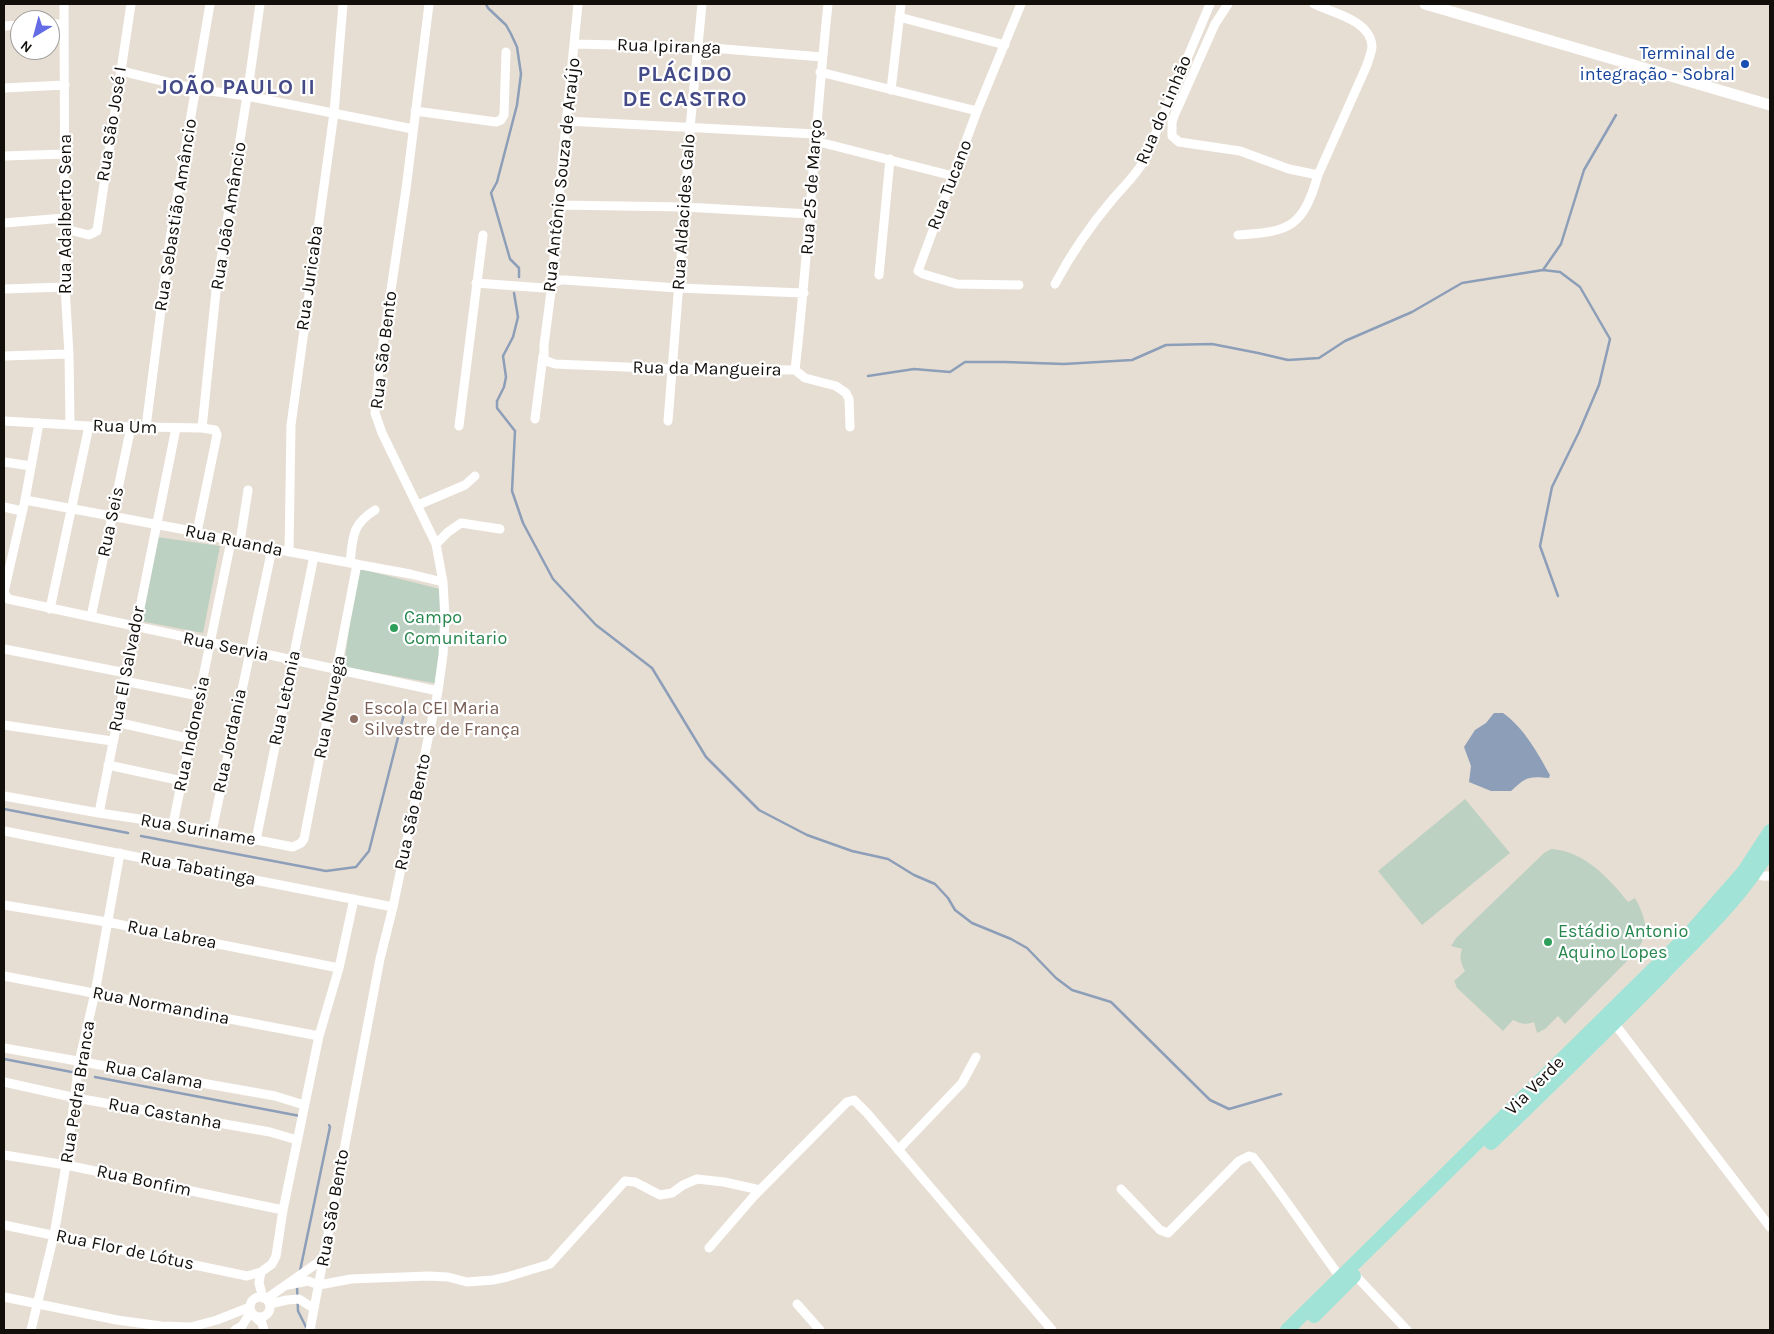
<!DOCTYPE html>
<meta charset="utf-8">
<style>
body{margin:0}
#map{position:relative;width:1774px;height:1334px;overflow:hidden;background:#e7ded3;font-family:Karla,sans-serif}
canvas{display:block}
.frame{position:absolute;inset:0;border:5px solid #120f0b;pointer-events:none}
.north{position:absolute;left:10px;top:10px;width:50px;height:50px;box-sizing:border-box;background:#fff;border:1px solid #a09f9d;border-radius:50%;rotate:217deg;font-size:14px;font-weight:700;line-height:20px;text-align:center;color:#120f0b}
.north::after{content:'';display:block;margin:auto;width:18px;height:22px;background:#636ce5;clip-path:polygon(50% 0,100% 100%,50% 72%,0 100%)}
</style>
<div id="map">
<canvas width="1774" height="1334"></canvas>
<div class="frame"></div>
<div class="north">N</div>
</div>
<script>
const g = document.querySelector('canvas').getContext('2d');
g.lineJoin = 'round';
function paint(path, color) {
  g.fillStyle = color;
  g.fill(path, 'evenodd');
}
function strokePath(path, color, width, dash) {
  g.strokeStyle = color;
  g.lineWidth = width;
  g.lineCap = dash ? 'butt' : 'round';
  g.setLineDash(dash || []);
  g.stroke(path);
}
function label(font, color, halo, rows, align = 'center') {
  g.font = font + ' Karla,sans-serif';
  g.lineWidth = 4.5;
  g.setLineDash([]);
  g.textBaseline = 'middle';
  g.strokeStyle = halo;
  g.fillStyle = color;
  for (const [text, x, y, turn = 0] of rows) {
    g.save();
    g.translate(x, y);
    g.rotate((+turn || 0) * Math.PI / 180);
    g.textAlign = isNaN(turn) ? turn : align;
    if (halo) g.strokeText(text, 0, 0);
    g.fillText(text, 0, 0);
    g.restore();
  }
}
paint(new Path2D(`
 M157,537L220,546L203,633L140,621Z
 M357,568L440,589L439,684L344,667Z
 M1465,799L1510,853L1422,925L1378,871Z
 M1551,849C1584,851 1609,878 1628,902L1635,898C1647,920 1651,935 1633,955L1565,1024L1558,1016L1545,1029L1537,1033L1534,1022C1526,1025 1521,1024 1513,1020L1503,1031L1457,988L1454,981L1465,971C1461,963 1459,958 1462,949L1451,946L1456,938L1544,853Z`), '#bdd1c2');
paint(new Path2D(`
 M1494,713H1503C1525,729 1537,752 1550,775L1549,778C1528,776 1526,777 1511,791H1491L1469,782L1471,766L1464,747L1475,730L1486,723Z`), '#8c9eb8');
strokePath(new Path2D(`
 M486,4L488,8L506,25L511,34L517,47L521,74L517,105L497,182L491,193L510,259L519,268V277
 M1543,270L1561,244L1584,170L1616,115
 M514,293L518,317L513,337L503,356L506,377L504,387L497,401V408L515,431L512,491L523,523L553,579L596,625L652,668L706,757L759,810L807,835L852,851L888,859L914,875L935,884L948,898L955,910L972,923L1011,939L1027,948L1056,978L1072,990L1111,1002L1210,1100L1229,1109L1281,1094
 M868,376L914,369L950,372L965,362H1005L1064,364L1132,360L1166,345L1212,344L1258,353L1288,360L1319,358L1345,341L1412,312L1462,283L1543,270L1560,272L1580,287L1610,339L1599,385L1579,432L1552,487L1540,546L1558,596
 M4,809L128,833
 M141,836L326,871L356,867L369,851L407,702
 M4,1059L82,1074
 M95,1077L300,1116
 M300,1271L330,1127L329,1125
 M297,1286L298,1311L306,1327`), '#8c9eb8', 2.5);
strokePath(new Path2D(`
 M64,4L65,287L69,354L70,425
 M578,4L558,205L552,284L544,345V360L555,364L672,369L795,370L805,378L836,386L846,393L849,399L850,427
 M1228,4L1215,24L1174,116L1172,122V136L1179,142L1240,151L1289,169L1318,175L1367,65C1368,60 1372,52 1372,46C1370,20 1333,13 1314,4
 M899,17L1005,45
 M50,24H64
 M4,26L20,25
 M575,44L699,47L822,57
 M121,71L196,89L247,96L413,129
 M820,72L977,111
 M4,88L65,85
 M891,90L901,4
 M415,111L496,122L501,120L504,115L506,52
 M566,121L816,134
 M815,141L953,176
 M4,156L66,154
 M558,205L685,207L810,214
 M4,223L64,218
 M65,229L89,235L97,231L131,4
 M1238,235C1290,232 1303,227 1318,175
 M879,275L890,159
 M476,283L544,288L560,280H565L678,288L804,293
 M1055,284C1071,254 1090,226 1112,200C1123,187 1135,176 1144,161L1210,4
 M1019,285L957,284L923,274L918,271L977,111L1021,4
 M4,289L65,287
 M4,356L69,354
 M795,370C809,248 815,126 828,4
 M535,419L543,356
 M4,421L89,426L202,428L215,430L217,435L197,532
 M668,421L685,207L690,128L702,4
 M39,423L25,500L4,592L8,599L438,691
 M459,426L483,235
 M146,427L170,239L210,4
 M202,428L216,291L247,96L260,4
 M4,462L31,466
 M25,500L197,532L231,541L410,574L443,582
 M418,505L465,485L475,476
 M4,507L22,511
 M240,542L248,490
 M436,544L448,532L461,523L500,529
 M289,552L291,425L334,113L343,4
 M350,563C353,538 351,525 375,510
 M50,609L89,426
 M91,617L131,427
 M4,649L126,673
 M124,681L199,696
 M116,722L191,739
 M4,725L112,741
 M108,765L182,781
 M4,796L99,813L173,824L293,847L301,843L304,839L357,564
 M99,813L176,428
 M173,824L231,541
 M4,831L393,907
 M212,831L272,549
 M256,840L314,556
 M1755,873L1763,876H1770
 M4,905L107,922L339,968
 M4,976L319,1036
 M1611,1019L1770,1227
 M4,1048L275,1096L304,1105
 M4,1082L76,1098L270,1132L297,1140
 M898,1150L962,1083L976,1057
 M4,1155L66,1165L283,1210
 M1121,1189L1160,1230L1168,1233L1239,1161L1249,1156L1253,1157C1284,1196 1311,1238 1340,1277
 M4,1225L247,1276L261,1272L272,1264L276,1256L283,1210L319,1036L339,968L354,899
 M709,1248L754,1196L847,1102L854,1100L867,1113L1052,1330
 M261,1272L259,1283L263,1298
 M1355,1275L1407,1330
 M288,1285L308,1281L319,1285L351,1279L428,1276L448,1277L467,1282L493,1280L507,1277L550,1264L625,1181L635,1182L660,1195L672,1193L683,1185L697,1179L724,1182L760,1190
 M250 1307a10 10 0 1 1 20 0a10 10 0 1 1-20 0Z
 M4,1297L117,1320L161,1326L191,1327L217,1320L250,1307
 M266,1299L323,1259
 M270,1304L287,1300L299,1299L313,1308
 M797,1304L820,1330
 M255,1317L262,1323L264,1330
 M31,1330L54,1235L66,1165L79,1062L95,993L120,853
 M235,1330L242,1326L250,1313
 M310,1330L380,959L393,907L438,691L443,655L445,618L443,582L436,544L382,433L375,413L379,371L406,189L429,4`), '#fff', 9);
strokePath(new Path2D(`
 M1425,4L1770,105`), '#fff', 11);
strokePath(new Path2D(`
 M1491,1143C1549,1087 1608,1030 1664,973C1702,934 1743,896 1770,849
 M1314,1316L1354,1276
 M1287,1330L1687,936L1744,871L1770,831`), '#a1e3d7', 14);
for (const [x, y, r, color] of [
 [1745,64,5,"#1a4fb4"],
 [394,628,5,"#2e9e5b"],
 [354,719,5,"#8d6e63"],
 [1548,942,5,"#2e9e5b"]
]) {
  const dot = new Path2D();
  dot.arc(x, y, r, 0, 2 * Math.PI);
  g.fillStyle = color;
  g.fill(dot);
  strokePath(dot, '#fff', 2);
}
label('18px', '#120f0b', '#fff', [
 ["Rua Ipiranga",669,47,2],
 ["Rua do Linhão",1164,110,-67],
 ["Rua São José I",112,124,-81],
 ["Rua Antônio Souza de Araújo",562,175,-84],
 ["Rua Tucano",950,185,-69],
 ["Rua 25 de Março",812,187,-86],
 ["Rua Aldacides Galo",684,212,-86],
 ["Rua Adalberto Sena",66,214,-90],
 ["Rua Sebastião Amâncio",176,215,-81],
 ["Rua João Amâncio",229,216,-81],
 ["Rua Juricaba",310,278,-82],
 ["Rua São Bento",384,350,-83],
 ["Rua da Mangueira",707,369,1],
 ["Rua Um",125,427,2],
 ["Rua Seis",111,522,-78],
 ["Rua Ruanda",234,541,12],
 ["Rua Servia",226,647,12],
 ["Rua El Salvador",127,669,-79],
 ["Rua Letonia",285,698,-78],
 ["Rua Noruega",330,707,-79],
 ["Rua Indonesia",192,734,-78],
 ["Rua Jordania",230,741,-78],
 ["Rua São Bento",413,812,-78],
 ["Rua Suriname",198,830,10],
 ["Rua Tabatinga",198,869,11],
 ["Rua Labrea",172,935,11],
 ["Rua Normandina",161,1006,11],
 ["Rua Calama",154,1075,10],
 ["Via Verde",1535,1086,-45],
 ["Rua Pedra Branca",78,1092,-81],
 ["Rua Castanha",165,1114,10],
 ["Rua Bonfim",144,1181,12],
 ["Rua São Bento",333,1208,-80],
 ["Rua Flor de Lótus",125,1250,12]
]);
label('18px', '#164399', '#fff', [
 ["Terminal de",1735,54],
 ["integração - Sobral",1735,75]
], 'right');
label('18px', '#27864d', '#fff', [
 ["Campo",404,618],
 ["Comunitario",404,639],
 ["Estádio Antonio",1558,932],
 ["Aquino Lopes",1558,953]
], 'left');
label('18px', '#785e54', '#fff', [
 ["Escola CEI Maria",364,709],
 ["Silvestre de França",364,730]
], 'left');
g.letterSpacing = '1px';
label('bold 22px', '#434a87', '#fff', [
 ["PLÁCIDO",685,75],
 ["DE CASTRO",685,100],
 ["JOÃO PAULO II",237,88]
]);
g.letterSpacing = '0px';
</script>
